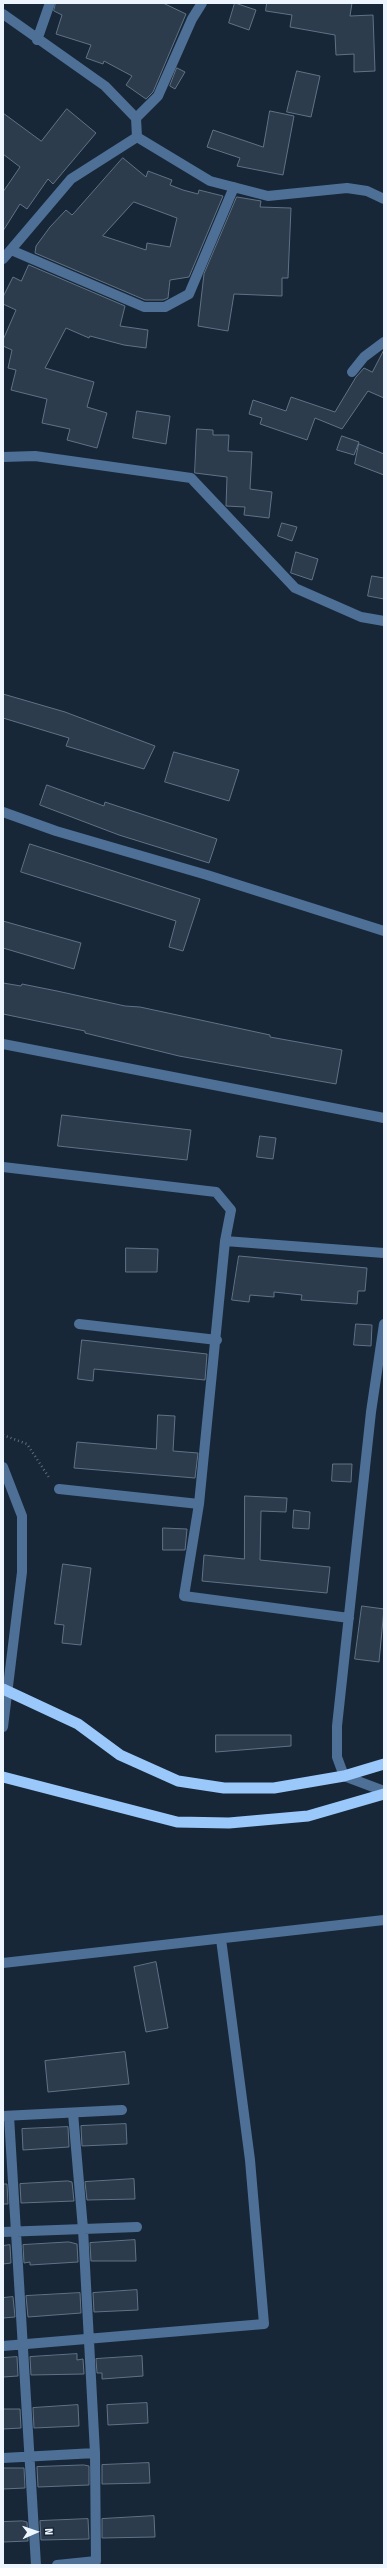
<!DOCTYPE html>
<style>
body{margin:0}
#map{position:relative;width:387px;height:2568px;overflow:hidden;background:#182738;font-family:"Fira Sans Condensed",sans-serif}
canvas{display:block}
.frame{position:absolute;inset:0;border:4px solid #edf5fe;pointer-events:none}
.north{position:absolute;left:16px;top:2512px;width:40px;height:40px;-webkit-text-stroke:3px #182738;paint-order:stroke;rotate:88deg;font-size:11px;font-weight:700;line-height:16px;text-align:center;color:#edf5fe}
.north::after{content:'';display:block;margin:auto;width:14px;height:18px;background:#edf5fe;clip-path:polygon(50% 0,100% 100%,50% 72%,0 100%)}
</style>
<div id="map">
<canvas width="387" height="2568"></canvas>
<div class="frame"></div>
<div class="north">N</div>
</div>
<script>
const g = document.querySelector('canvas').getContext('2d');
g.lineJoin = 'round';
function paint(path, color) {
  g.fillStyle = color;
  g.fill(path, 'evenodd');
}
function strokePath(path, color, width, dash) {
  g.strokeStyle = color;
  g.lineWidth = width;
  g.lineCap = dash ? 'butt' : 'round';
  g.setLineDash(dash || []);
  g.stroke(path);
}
const building = new Path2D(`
 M56,3H163L186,14L153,92L146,99L126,85L132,76L104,61L103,64L86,58L91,45L56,34L62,15L54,11Z
 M235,3L256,10L249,30L229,23Z
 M267,3H352L350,16L373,15L375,71L354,72V54L336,55L335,35L290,27L292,15L266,11Z
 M177,68L185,72L175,89L170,86Z
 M297,71L320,76L311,117L287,112Z
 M67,109L96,133L53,184L48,179L27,209L20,204L3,231V192L20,167L3,154V113L41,141Z
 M270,111L294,116L283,175L237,166L240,158L207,147L213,130L263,147Z
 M123,158L146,177L148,171L172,180L170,185L183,190L198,194L199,190L223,196L189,277L170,280L168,298L163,300H145L35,253L36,246L50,227L66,210L72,215L74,213ZM134,202L177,218L170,247L147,243L146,250L103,236Z
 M237,197L261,201L260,207L291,208L288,278H282V296L234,294L228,331L198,326L204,274Z
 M29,265L125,306L120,326L148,330L146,348L124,345L90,336L89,338L66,328L45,368L94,382L87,407L107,413L97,448L67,440L70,429L42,423L47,399L11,390L16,370L8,368L12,350L3,346V340L16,310L3,304V297L13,277L21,281Z
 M384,350V398L368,391L342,429L315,418L307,440L260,424L262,418L249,414L253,400L286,411L291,397L335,412L356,377L364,368L372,372Z
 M137,411L170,416L166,444L133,438Z
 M197,429L213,430V435H229L228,451L252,452L250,489L272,492L269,518L244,515L245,507L226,506L227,477L195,473Z
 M342,436L359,442L354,455L337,450Z
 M359,444L384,454V475L355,464Z
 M282,523L297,527L292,541L278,536Z
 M296,552L318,559L312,580L291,573Z
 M372,576L384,578V599L368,596Z
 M3,694L65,712L155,746L144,769L66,746L69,738L3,718Z
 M174,752L239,770L229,801L165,782Z
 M47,785L104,806L105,802L217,839L209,863L119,835L40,805Z
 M30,844L200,899L183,951L169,947L176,921L21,872Z
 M3,921L81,943L74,969L3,948Z
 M3,983L21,986L22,984L57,991L125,1006L140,1007L270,1035V1037L342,1050L336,1084L179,1056L85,1033V1031L3,1014Z
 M62,1115L191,1130L187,1160L58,1146Z
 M260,1136L276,1138L273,1159L257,1157Z
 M126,1248L158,1249L157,1272H126Z
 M239,1256L367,1268L365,1291H358L357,1304L301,1300L302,1295L274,1292V1297L250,1295L249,1302L232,1300Z
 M356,1324L372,1325L371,1346L354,1345Z
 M82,1340L207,1354L205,1380L94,1369L93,1381L78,1379Z
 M158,1415L175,1416L173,1451L198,1453L195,1478L74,1468L77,1442L156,1449Z
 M333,1464H352L351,1482L332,1481Z
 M245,1496L287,1498L286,1512L261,1511L260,1560L330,1567L327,1593L202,1581L204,1555L244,1559Z
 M294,1510L310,1512L309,1529L293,1528Z
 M163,1528L187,1529L185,1550H163Z
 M63,1564L91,1568L81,1645L62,1643L64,1625L55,1624Z
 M362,1606L384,1609L379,1662L355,1659Z
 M216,1735H291V1746L216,1752Z
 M156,1962L168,2028L146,2032L134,1967Z
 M125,2052L129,2084L48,2092L45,2061Z
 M126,2124L127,2144L82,2146L81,2126Z
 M68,2127L69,2147L23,2150L22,2129Z
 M134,2179L135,2199L87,2200L85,2182Z
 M68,2181L72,2182L74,2201L21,2203L20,2184Z
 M3,2184H7L8,2204H3Z
 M135,2240L136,2261H91L90,2243Z
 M69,2242L77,2244L78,2262L30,2265V2262L24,2263L23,2245Z
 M10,2245L11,2263L3,2264V2246Z
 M137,2290L138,2310L94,2312L93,2293Z
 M80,2293L81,2313L28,2317L26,2296Z
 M13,2297L15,2317L3,2318V2298Z
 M77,2354V2360L83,2359L84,2374L31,2375L30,2357Z
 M142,2356L143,2376L102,2379V2373H97L96,2359Z
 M17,2357L18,2376L3,2377V2358Z
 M147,2403L148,2423L108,2425L107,2405Z
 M78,2405L79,2426L34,2428L33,2408Z
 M3,2409H20L21,2428L3,2429Z
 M149,2463L150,2483L102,2484V2465Z
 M84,2465L89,2466V2485L38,2487L37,2467Z
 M3,2468H24L25,2488L3,2489Z
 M154,2516L155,2537L102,2538V2519Z
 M88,2519L89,2539L41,2540L40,2521Z
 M23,2521L27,2522L28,2541L3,2542V2522Z`);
paint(building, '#2c3c4d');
strokePath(building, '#607286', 1);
strokePath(new Path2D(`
 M3,1435L27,1444L50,1479`), '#606c7b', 2.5, [1, 3]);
strokePath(new Path2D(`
 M3,14L105,86L136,118L137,137L210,181L268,196L347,188L367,191L384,199
 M37,40L50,3
 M136,118L158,96L192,19L202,3
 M11,250L144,307H165L189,294L234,187
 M3,259L71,179L137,137
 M352,372L364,357L384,342
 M3,457L35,456L191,478L295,588L361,617L384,621
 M3,812L56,831L207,875L384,931
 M3,1167L216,1192L231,1210L225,1241L384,1253
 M225,1241L199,1504L184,1596L349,1618
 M79,1324L217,1340
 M384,1324L371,1412L337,1726V1757L344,1776L384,1791
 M3,1467L22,1516V1572L3,1727
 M59,1489L199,1504
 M3,1963L384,1920
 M3,2116L122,2110
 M9,2116L36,2565
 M3,2232L137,2227
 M3,2346L264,2324L250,2160L221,1939
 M3,2458L95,2453L83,2229L73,2113
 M57,2565L96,2561L95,2453`), '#4e7096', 10);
strokePath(new Path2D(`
 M3,1044L384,1118`), '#4e7096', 10);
strokePath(new Path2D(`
 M3,1689L78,1724L120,1755L178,1781L224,1788H274L344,1776L384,1764
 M3,1777L177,1822L229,1823L308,1816L384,1794`), '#9ac8fa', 11);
</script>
